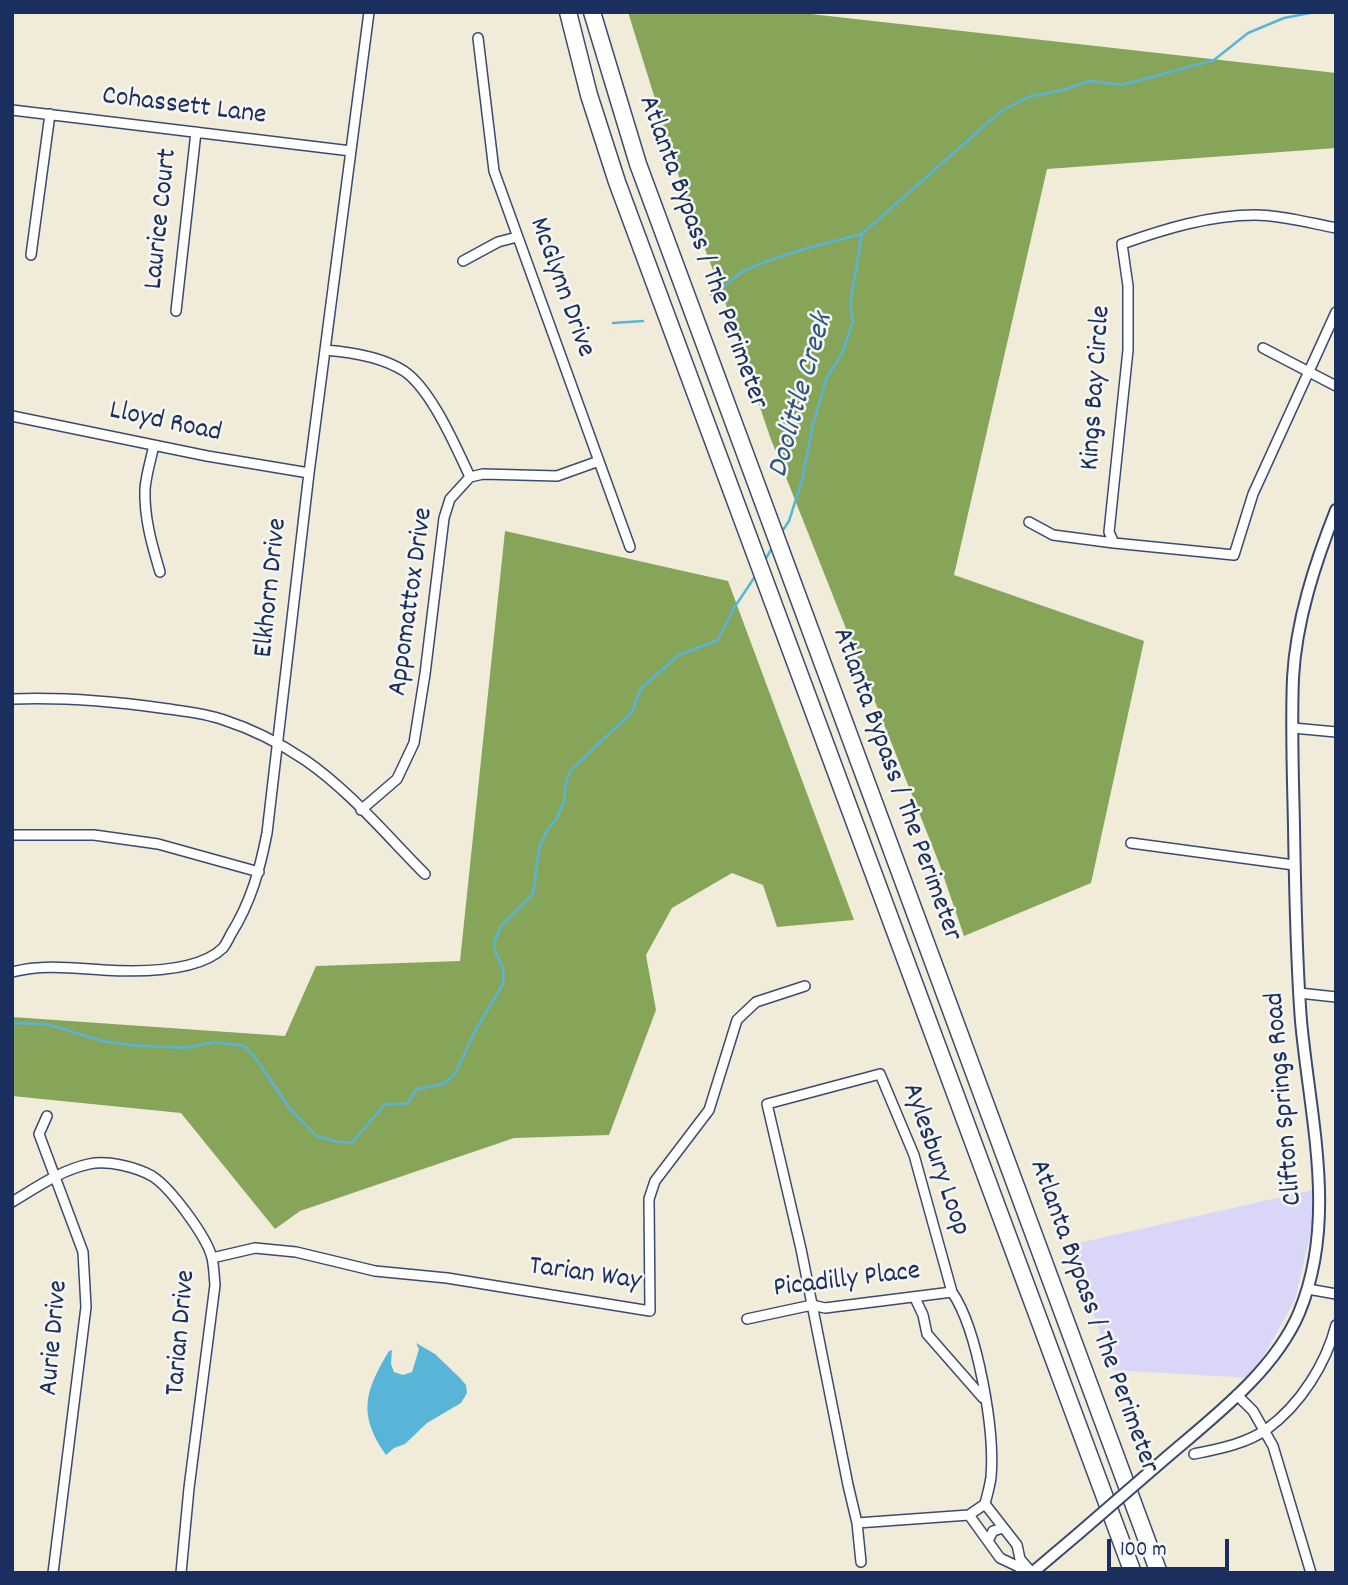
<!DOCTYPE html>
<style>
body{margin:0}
#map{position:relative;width:1348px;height:1585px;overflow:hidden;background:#f0ecd9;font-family:Dekko,sans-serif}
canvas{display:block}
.frame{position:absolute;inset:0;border:14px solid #1b2f5e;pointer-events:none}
.scale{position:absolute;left:1107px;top:1539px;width:122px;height:32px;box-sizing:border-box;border:4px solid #1b2f5e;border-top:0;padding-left:9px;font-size:21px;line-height:24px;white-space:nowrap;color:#1b2f5e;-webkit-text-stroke:5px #f6f6f2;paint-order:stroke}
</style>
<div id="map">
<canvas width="1348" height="1585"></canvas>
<div class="frame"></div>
<div class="scale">100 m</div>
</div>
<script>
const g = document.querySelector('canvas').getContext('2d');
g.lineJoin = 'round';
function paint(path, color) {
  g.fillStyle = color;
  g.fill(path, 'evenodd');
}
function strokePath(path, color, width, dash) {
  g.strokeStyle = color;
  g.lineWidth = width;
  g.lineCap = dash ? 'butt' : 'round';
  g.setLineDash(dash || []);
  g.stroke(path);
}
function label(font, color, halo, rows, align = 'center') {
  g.font = font + ' Dekko,sans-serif';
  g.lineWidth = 5;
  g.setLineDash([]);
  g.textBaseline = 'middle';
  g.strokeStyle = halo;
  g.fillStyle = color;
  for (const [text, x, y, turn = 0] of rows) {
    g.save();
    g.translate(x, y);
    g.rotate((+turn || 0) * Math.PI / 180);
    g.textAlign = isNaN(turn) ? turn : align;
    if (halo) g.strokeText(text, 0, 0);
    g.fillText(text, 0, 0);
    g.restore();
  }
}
paint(new Path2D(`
 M1321,1188L1295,1300L1251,1378L1113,1370L1070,1245Z`), '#dad6f7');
paint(new Path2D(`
 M628,12H793L1336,73V148L1047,169L954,575L1144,641L1091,883L964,936L939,863L770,437L724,299L687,202Z
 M505,531L728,581L854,920L777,927L763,885L732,873L672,908L646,955L656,1010L609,1135L514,1138L300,1211L275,1229L181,1113L12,1096V1017L285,1036L316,966L460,961Z`), '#86a559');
paint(new Path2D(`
 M416,1343L435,1354L460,1378L466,1385L467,1393L461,1403L427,1423L405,1444L394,1448L386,1455C357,1414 365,1391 389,1351L392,1350L391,1364L394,1372L403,1375L412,1372L419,1349Z`), '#58b5d7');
strokePath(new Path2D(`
 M711,295C727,287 733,276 746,270C783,253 823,244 862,234
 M613,323L643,321
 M781,533L789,521L802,480L813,424L827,377L842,354L853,321L850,304L862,234L1001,111L1028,97L1063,90L1089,81L1122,85L1214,60L1248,33L1284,18L1315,12
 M765,560L772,548
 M12,1023L46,1024L103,1041L129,1045L185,1048L215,1042L244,1046L254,1056L290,1109L316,1136L337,1142L352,1143L385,1104H407L417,1089L444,1084L455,1074L475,1031L503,984V967L495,952L494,943L501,926L533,894L539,849L546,832L557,818L564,801L566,782L571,770L632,712L641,688L679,655L718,640L734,608L756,575`), '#58b5d7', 2.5);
const minor = new Path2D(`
 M478,38L494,171L630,547
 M12,110L351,151
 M1336,228C1310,223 1281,215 1255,215C1210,215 1164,229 1122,244L1128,286V350L1109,532L1114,543L1234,555L1253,494L1336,312
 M31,255L50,114
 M463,261L498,242L517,237
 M176,311L196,132
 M1263,348L1336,386
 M325,350C351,352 382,357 404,371C431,389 456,447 470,477
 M12,416L207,456L309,473
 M154,445C151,459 146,475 145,489C144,518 152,545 160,572
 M1029,522L1053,535L1114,543
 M12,699C62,697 111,701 161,708C182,711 205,713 224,720C252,729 281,744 305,760C350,791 387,836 425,874
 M1293,728L1336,732
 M361,810L397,779L414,743L425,674L444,518L450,499L470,477L483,474L557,476L599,461
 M12,835H94L158,844L259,872
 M1131,843L1294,865
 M12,972C43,964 72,968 103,970C137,972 197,973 223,948C226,944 229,938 231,934C251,902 260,869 267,833L309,473L369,12
 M1299,993L1336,997
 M47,1116L39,1134L83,1252L86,1307L53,1573
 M12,1202C37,1187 61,1170 89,1164C108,1160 136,1167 152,1176C170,1187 207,1237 212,1258C214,1266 214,1276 215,1285L189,1488L181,1573
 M212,1258L255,1248L296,1252L375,1271L447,1278L650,1311L649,1199L655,1181L709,1110L737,1020L756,1002L805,986
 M1308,1289L1336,1294
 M915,1298L923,1315L927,1334L983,1398
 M747,1319L812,1305L825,1308L952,1292
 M1237,1395L1253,1411L1273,1446L1311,1573
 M1194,1454C1218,1449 1246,1444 1267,1429C1300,1405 1326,1364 1336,1325
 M969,1515L1000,1558L1019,1567L1024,1573
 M857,1523L969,1515L985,1504
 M988,1541L993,1531L1003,1528
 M861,1562L857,1523L848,1485L801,1249L767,1104L880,1074L914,1155L952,1292C978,1330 995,1431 991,1477C990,1486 987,1495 985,1504L1017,1545L1020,1559L1032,1573`);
const tertiary = new Path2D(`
 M1160,1463C1208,1421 1273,1374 1299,1313C1338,1220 1310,1118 1301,1021C1296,956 1295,891 1294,826C1293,777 1291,727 1293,678C1296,621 1315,563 1336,510
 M1032,1573L1078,1534`);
const motorway = new Path2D(`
 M568,12L589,95L617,182L1133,1573
 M592,12L638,164L1159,1573`);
strokePath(minor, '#3b4b70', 12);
strokePath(tertiary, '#3b4b70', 14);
strokePath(motorway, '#3b4b70', 19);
strokePath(minor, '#fff', 9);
strokePath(tertiary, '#fff', 10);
strokePath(motorway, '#fff', 16);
const tertiaryBridge = new Path2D(`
 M1078,1534L1160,1463`);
strokePath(tertiaryBridge, '#3b4b70', 14, []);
strokePath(tertiaryBridge, '#fff', 10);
label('28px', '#1b2f5e', '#f6f6f2', [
 ["Cohassett Lane",184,108,7],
 ["Laurice Court",163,219,-84],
 ["Atlanta Bypass / The Perimeter",701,253,70],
 ["McGlynn Drive",560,288,70],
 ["Kings Bay Circle",1098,388,-86],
 ["Lloyd Road",165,424,12],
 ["Elkhorn Drive",273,588,-84],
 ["Appomattox Drive",413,602,-82],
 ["Atlanta Bypass / The Perimeter",895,785,70],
 ["Clifton Springs Road",1286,1099,-95],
 ["Aylesbury Loop",934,1160,71],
 ["Tarian Way",585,1276,8],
 ["Picadilly Place",847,1282,-7],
 ["Atlanta Bypass / The Perimeter",1092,1317,70],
 ["Tarian Drive",183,1333,-85],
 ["Aurie Drive",56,1338,-85]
]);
label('italic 30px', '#2d5782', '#f6f6f2', [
 ["Doolittle Creek",803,396,-74]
]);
</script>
